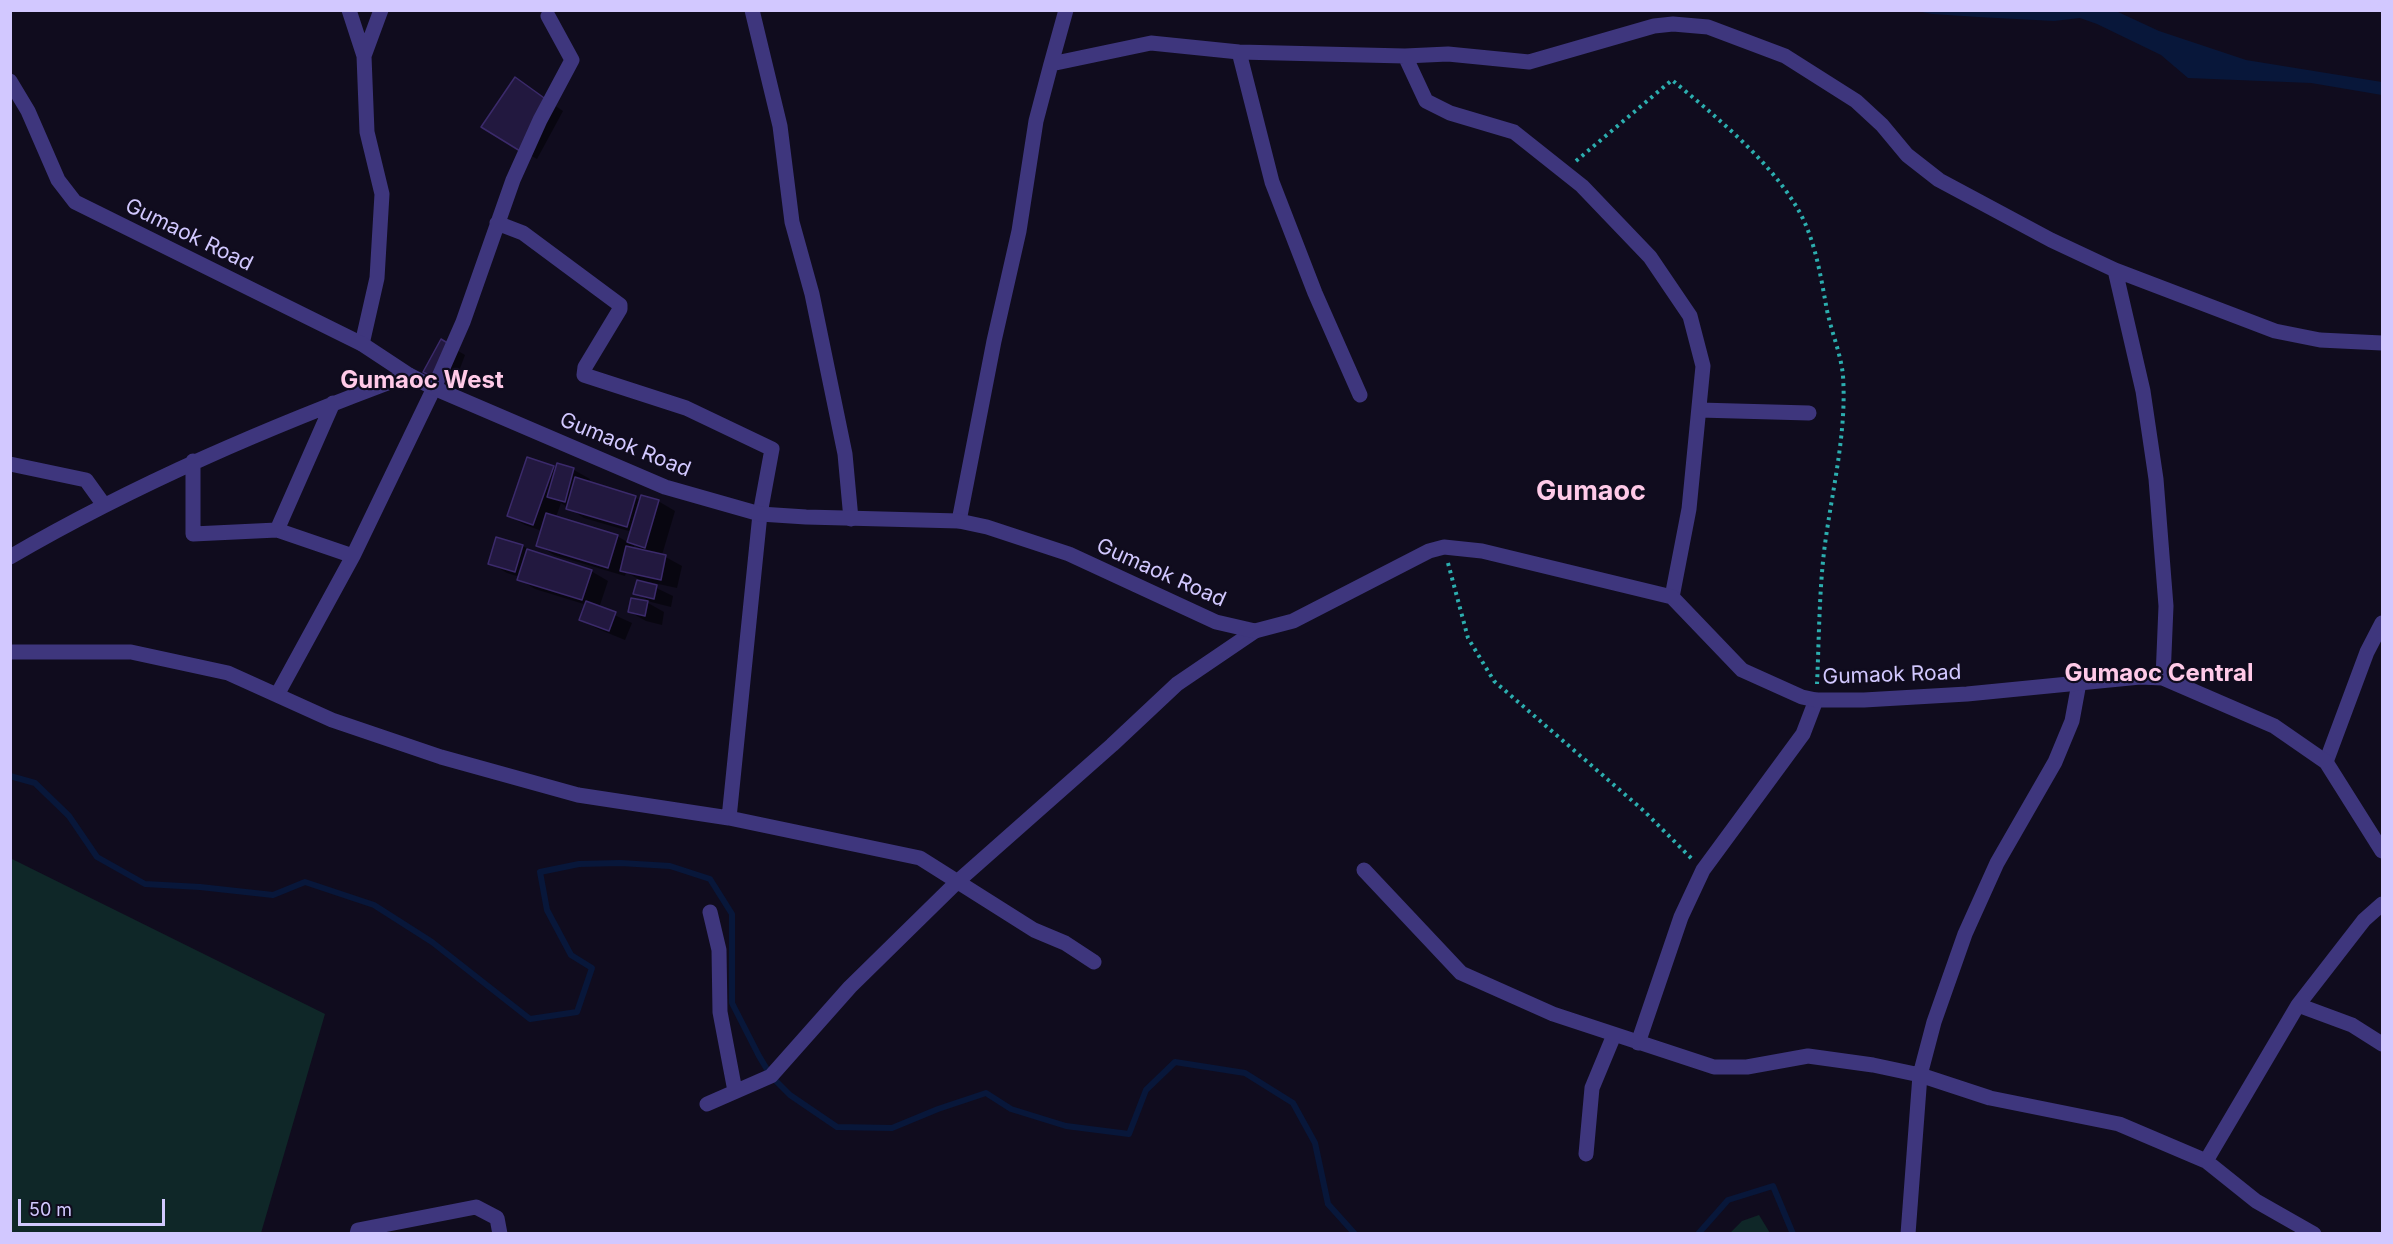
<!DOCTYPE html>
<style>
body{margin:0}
#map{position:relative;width:2393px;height:1244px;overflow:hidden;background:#100c1e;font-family:Inter,sans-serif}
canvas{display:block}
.frame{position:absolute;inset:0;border:12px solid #d2c8ff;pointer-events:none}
.scale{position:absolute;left:18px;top:1199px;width:147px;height:27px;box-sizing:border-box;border:3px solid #d2c8ff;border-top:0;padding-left:8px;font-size:18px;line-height:21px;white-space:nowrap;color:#d2c8ff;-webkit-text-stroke:4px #100c1e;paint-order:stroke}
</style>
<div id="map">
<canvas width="2393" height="1244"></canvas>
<div class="frame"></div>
<div class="scale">50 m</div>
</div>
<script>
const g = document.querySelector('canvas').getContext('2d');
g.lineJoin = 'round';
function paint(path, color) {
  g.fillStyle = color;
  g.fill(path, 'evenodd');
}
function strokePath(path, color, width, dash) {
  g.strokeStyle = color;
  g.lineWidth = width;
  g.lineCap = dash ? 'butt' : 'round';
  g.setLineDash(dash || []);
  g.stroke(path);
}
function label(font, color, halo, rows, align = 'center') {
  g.font = font + ' Inter,sans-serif';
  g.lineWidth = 4.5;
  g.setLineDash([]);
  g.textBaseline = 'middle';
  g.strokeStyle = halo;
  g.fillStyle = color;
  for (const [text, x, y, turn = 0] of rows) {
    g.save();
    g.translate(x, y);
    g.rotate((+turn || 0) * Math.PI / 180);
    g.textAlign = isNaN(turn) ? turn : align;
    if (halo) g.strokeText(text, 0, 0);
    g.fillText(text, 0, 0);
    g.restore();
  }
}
paint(new Path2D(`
 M10,858L325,1014L261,1233H11Z
 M1759,1215L1770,1233H1730L1742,1221Z`), '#0f2728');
paint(new Path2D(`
 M1917,11H2116L2159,31L2246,60L2382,82V95L2311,83L2188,78L2161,55L2097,24L2080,18L2054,21L1978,17L1932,14Z`), '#08173a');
paint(new Path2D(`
 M515,79L563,111L537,159L521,150Z
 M441,341L465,355L453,387L436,378Z
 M558,465L574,470L590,479L589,483L641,500L658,501L675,511L662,555L682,566L677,588L649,582L648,584L673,596L671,607L651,602L635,593L638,579L626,572L625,576L554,555L538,545L542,531L525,525L509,516L553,467L557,469ZM561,503L584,518L632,532L629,543L617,536L556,517ZM634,545L645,551L633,549Z
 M523,546L536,554L591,571L608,581L599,608L632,623L625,640L598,629L581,620L587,605L535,589L519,579L520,577L507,573L490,563Z
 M648,603L664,612L662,625L646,621L630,612Z`), '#0007');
strokePath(new Path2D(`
 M10,776L35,783L69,816L97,857L145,884L200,887L273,895L305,882L374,905L432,942L530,1019L577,1012L592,968L571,955L547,910L540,872L579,864L620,863L670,866L710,879L732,914V1003L759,1056L771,1076L790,1095L837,1127L892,1128L938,1109L986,1093L1011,1109L1066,1126L1129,1134L1146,1090L1175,1062L1245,1073L1293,1103L1315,1143L1328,1204L1355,1234
 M1698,1234L1728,1200L1773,1186L1793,1234`), '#08173a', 6);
const building = new Path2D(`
 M515,77L547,100L520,151L481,127Z
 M441,339L454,347L442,382L423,372Z
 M527,457L554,466L533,525L507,516Z
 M557,463L574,468L565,502L547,497Z
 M575,477L636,496L627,527L566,509Z
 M641,495L659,500L645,548L627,542Z
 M546,513L618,535L608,568L536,546Z
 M496,537L523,545L515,572L488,564Z
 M626,546L666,555L661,580L620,571Z
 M527,549L592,570L582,600L517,580Z
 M637,580L657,585L654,599L633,594Z
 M631,598L648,601L645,616L628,612Z
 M586,601L616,612L609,631L579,620Z`);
paint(building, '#22183f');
strokePath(building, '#3b2a6b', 1.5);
strokePath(new Path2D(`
 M1576,161L1672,80C1713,114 1768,159 1796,206C1814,235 1820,272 1826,305C1830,329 1841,353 1843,376C1847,435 1831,494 1824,552C1819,596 1819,641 1817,684
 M1448,563L1468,638L1494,681L1644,811L1692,859`), '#2caeaf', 4, [3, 4.5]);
strokePath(new Path2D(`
 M349,10L364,56L367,132L382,194L377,278L362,344
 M752,10L780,126L792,222L812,294L845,454L851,519
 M1239,52L1272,182L1315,293L1360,395
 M364,56L381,10
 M1405,56L1448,54L1529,62L1654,26L1673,24L1708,27L1785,56L1856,101L1882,125L1907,155L1939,180L2051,240L2115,270L2275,331L2320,340L2382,343
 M1051,64L1066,10
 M497,223L523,233L620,305V309L585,367L584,375L686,408L772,449L760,514L729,818
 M2115,270L2143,391L2156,479L2166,606L2163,678
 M333,403L277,530L353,556L434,388L463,322L513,180L540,120L572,60L548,16
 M1699,410L1809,413
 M193,461V534L277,530
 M10,464L86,480L104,505
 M959,521L994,341L1019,231L1036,121L1051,64L1151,43L1239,52L1405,56L1426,101L1450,113L1514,132L1582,186L1650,257L1690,316L1703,366L1689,509L1672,597
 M10,557C137,483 271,426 409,375
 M10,652H131L228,673L332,720L441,757L578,795L729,818L920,858L1034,930L1065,943L1094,962
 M277,695L353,556
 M2326,762L2367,652L2382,623
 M1364,870L1461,973L1553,1014L1714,1067H1747L1808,1056L1873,1065L1920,1075L1990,1098L2119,1124L2206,1161L2256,1201L2314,1234
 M710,912L719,950L720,1012L735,1091
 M2298,1005L2352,1025L2382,1044
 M1638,1043L1681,917L1703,870L1803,734L1816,700
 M707,1104L771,1076L850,987L957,882L1112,745L1177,684L1255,631
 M1586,1154L1592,1088L1614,1035
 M2206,1161L2298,1005L2364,920L2382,904
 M357,1234L358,1230L476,1207L497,1218L500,1234
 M1908,1234L1920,1075L1934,1022L1965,934L1997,863L2055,762L2072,721L2079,683`), '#3e367d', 15);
strokePath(new Path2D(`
 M10,81L28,111L58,180L75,202L362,344L409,375L434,388L665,487L760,514L806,517L959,521L987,527L1069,554L1216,622L1255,631L1293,621L1429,551L1444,547L1482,551L1672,597L1742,670L1802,697L1816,700H1864L1967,694L2140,677L2163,678L2274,726L2326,762L2382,851`), '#3e367d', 15);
label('21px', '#d2c8ff', '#100c1e', [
 ["Gumaok Road",189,235,26],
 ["Gumaok Road",625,445,22],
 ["Gumaok Road",1161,573,24],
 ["Gumaok Road",1892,675,-2]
]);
label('bold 24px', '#ffcae8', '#100c1e', [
 ["Gumaoc West",422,381],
 ["Gumaoc Central",2159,674]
]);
label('bold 27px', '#ffcae8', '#100c1e', [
 ["Gumaoc",1591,492]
]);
</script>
